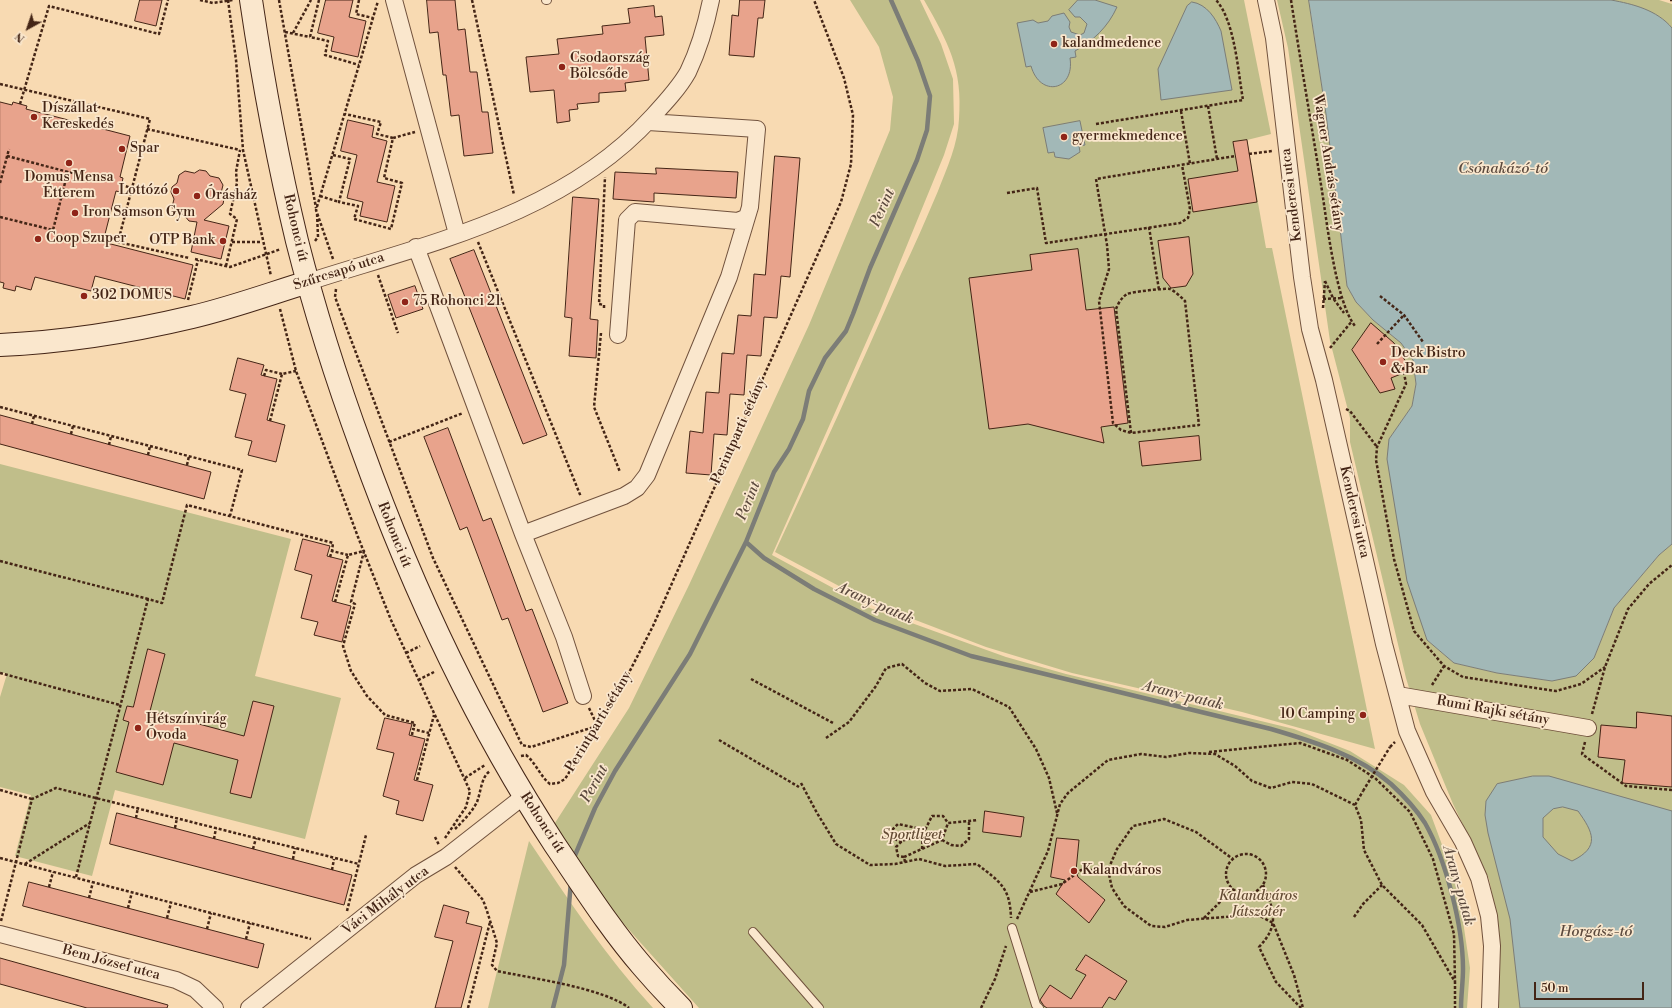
<!DOCTYPE html>
<meta charset="utf-8">
<style>
body{margin:0}
#map{position:relative;width:1672px;height:1008px;overflow:hidden;background:#f8dab2;font-family:"Libre Bodoni",serif}
canvas{display:block}
.north{position:absolute;left:8px;top:8px;width:40px;height:40px;-webkit-text-stroke:3px #fae7cd;paint-order:stroke;rotate:220deg;font-size:11px;font-weight:700;line-height:16px;text-align:center;color:#442516}
.north::after{content:'';display:block;margin:auto;width:14px;height:18px;background:#442516;clip-path:polygon(50% 0,100% 100%,50% 72%,0 100%)}
.scale{position:absolute;left:1534px;top:982px;width:110px;height:18px;box-sizing:border-box;border:2px solid #442516;border-top:0;padding-left:5px;font-size:12px;line-height:14px;white-space:nowrap;color:#442516;-webkit-text-stroke:3px #fae7cd;paint-order:stroke}
</style>
<div id="map">
<canvas width="1672" height="1008"></canvas>
<div class="north">N</div>
<div class="scale">50 m</div>
</div>
<script>
const g = document.querySelector('canvas').getContext('2d');
g.lineJoin = 'round';
function paint(path, color) {
  g.fillStyle = color;
  g.fill(path, 'evenodd');
}
function strokePath(path, color, width, dash) {
  g.strokeStyle = color;
  g.lineWidth = width;
  g.lineCap = dash ? 'butt' : 'round';
  g.setLineDash(dash || []);
  g.stroke(path);
}
function label(font, color, halo, rows, align = 'center') {
  g.font = font + ' "Libre Bodoni",serif';
  g.lineWidth = 3.5;
  g.setLineDash([]);
  g.textBaseline = 'middle';
  g.strokeStyle = halo;
  g.fillStyle = color;
  for (const [text, x, y, turn = 0] of rows) {
    g.save();
    g.translate(x, y);
    g.rotate((+turn || 0) * Math.PI / 180);
    g.textAlign = isNaN(turn) ? turn : align;
    if (halo) g.strokeText(text, 0, 0);
    g.fillText(text, 0, 0);
    g.restore();
  }
}
paint(new Path2D(`
 M850,0H920L941,44L953,79L954,124L944,155L880,311L772,555L870,608L1006,657L1066,674L1294,729L1350,751L1404,785L1431,815L1458,888L1470,968L1467,1008H699L614,913L553,826L629,708L689,585L809,325L890,130L893,97L879,47Z
 M924,0H1244L1271,134L1247,140L1266,248H1272L1375,749L1242,712L1072,673L986,647L871,603L775,552C818,460 860,367 901,274C914,247 926,219 938,191C947,168 958,144 959,119C963,69 948,42 924,0Z
 M1277,0H1309L1326,114L1347,286L1356,302L1373,320L1401,343L1413,360L1416,384L1412,406L1389,439L1427,640L1454,663L1497,673L1552,681L1594,658L1614,608L1659,555L1672,544V1008H1499L1498,923L1489,879L1453,804L1420,724L1406,678L1350,442V418L1330,341L1288,48Z
 M1611,0H1659L1672,4V28C1656,10 1633,5 1611,0Z
 M0,464L291,539L255,676L341,698L305,839L115,790L92,876L15,856L31,795L0,787V697L7,674L0,672Z
 M529,841C568,899 606,957 653,1008H488Z`), '#c0be8a');
const water = new Path2D(`
 M1078,0H1095L1117,7C1108,27 1093,41 1075,51L1076,57L1070,58C1075,91 1040,98 1031,66L1026,67L1017,23L1033,20L1038,23L1048,21L1052,16L1064,13L1070,22L1069,27L1071,32L1080,35L1084,33L1087,24L1080,17H1075L1069,10Z
 M1309,0H1611C1633,4 1657,10 1672,28V544L1659,555L1614,608L1594,658L1576,676L1552,681L1497,673L1454,663L1427,640L1407,581L1387,459L1389,439L1412,406L1416,384L1413,360L1401,343L1373,320L1356,302L1347,286L1326,114Z
 M1192,2C1207,4 1216,19 1221,31L1232,90L1161,100L1158,69L1187,6Z
 M1080,121L1085,145L1079,146L1080,152L1069,159L1055,157L1054,152L1048,153L1043,128Z
 M1533,776H1549L1672,811V1008H1520L1510,919L1488,833L1485,815L1486,801L1497,784ZM1563,807L1578,811C1593,832 1601,847 1572,861L1558,854L1543,837V818L1553,809Z`);
paint(water, '#a2b8b7');
strokePath(water, '#7c7d77', 1);
strokePath(new Path2D(`
 M746,542L764,558L814,589L875,620L971,656L1271,729C1312,741 1358,755 1391,784C1404,796 1416,809 1425,823C1446,860 1463,926 1463,969C1463,982 1461,995 1461,1008
 M573,860L595,808L615,771L690,654L746,542L774,472L789,449L803,419L809,391L825,358L846,331L853,314L870,268L917,160L927,130L930,96L918,61L891,0
 M553,1008L564,965L571,881`), '#7c7d77', 4.5);
const building = new Path2D(`
 M140,0H162L156,26L135,21Z
 M326,0H353L349,17L366,21L358,57L331,51L334,37L318,33Z
 M427,0H455L458,30L465,29L470,72H477L482,112H488L493,153L464,156L459,115L451,116L446,75H443L438,32L430,33Z
 M740,0H765L763,18H758L754,57L729,55L732,15L738,16Z
 M654,6L655,17L662,16L664,35L645,37L649,80L625,83L626,91L599,93V102L577,104L578,109L569,110L570,121L557,123L554,90L530,92L526,57L559,54L557,39L603,34L602,26L630,23L628,9Z
 M0,102L12,105L13,102L27,106L26,109L130,136L120,177L123,178L120,192L116,191L103,242L193,265L185,299L95,276L91,291L35,277L31,290L16,286L15,291L3,288L4,283L0,282Z
 M348,120L374,126L372,137L387,141L377,182L395,186L387,222L360,216L363,202L347,198L357,155L341,151Z
 M1247,140L1257,202L1193,212L1188,179L1238,171L1233,142Z
 M775,156L800,158L790,277L781,276L777,318L764,317L761,356L747,355L744,395L730,394L727,435L714,434L711,475L686,473L690,431L703,433L706,392L719,393L722,353L734,354L738,315L751,316L754,274L765,275Z
 M656,168L738,172L736,198L654,193V202L613,199L615,172L656,174Z
 M200,170L206,171L210,176L219,178L223,185L221,193L224,199L223,204L204,220L229,226L221,259L191,252L197,222L189,221L184,215L176,213L172,207L174,199L171,192L172,187L177,183L179,175L185,171L194,173Z
 M573,197L599,199L590,319L598,320L596,358L569,356L572,318L565,317Z
 M1189,237L1193,274L1186,286L1171,288L1163,278L1158,241Z
 M1078,249L1086,310L1114,307L1128,423L1101,427L1104,443L1028,424L989,429L969,278L1032,270L1030,255Z
 M474,250L547,435L523,444L450,259Z
 M415,286L423,309L396,318L388,295Z
 M1371,323L1394,343L1411,370L1391,378L1395,389L1380,393L1352,350Z
 M238,358L264,365L261,375L277,379L267,420L285,425L276,462L248,455L252,441L235,437L246,394L230,390Z
 M0,415L211,472L204,499L0,444Z
 M448,428L483,521L491,518L526,611L532,609L568,703L543,712L508,618L502,620L467,527L460,530L424,437Z
 M1199,436L1201,460L1142,466L1139,442Z
 M303,539L330,546L327,556L343,560L332,601L351,606L342,642L314,635L318,622L301,618L312,575L295,570Z
 M148,649L165,654L150,711L244,736L253,701L274,706L251,798L230,793L238,760L174,743L163,785L116,772L129,722L123,720L127,706L133,707Z
 M1637,712L1672,716V787L1622,783L1625,760L1598,757L1601,725L1636,728Z
 M385,718L412,724L409,735L425,739L414,780L433,785L423,821L396,814L399,801L383,796L394,753L377,749Z
 M985,811L1024,817L1021,837L983,832Z
 M117,813L352,875L344,905L110,844Z
 M1057,838L1079,840L1076,871L1078,877L1105,900L1089,923L1056,894L1065,880L1051,877Z
 M29,882L264,944L258,968L23,906Z
 M444,905L469,912L466,923L482,927L461,1008H435L453,941L435,937Z
 M1086,955L1127,981L1115,1000L1109,997L1102,1008H1047L1044,1006L1040,1000L1050,985L1071,999L1086,975L1076,970Z
 M0,958L168,1005L167,1008H87L0,984Z`);
paint(building, '#e8a38c');
strokePath(building, '#442516', 1);
const lane = new Path2D(`
 M546,0H547
 M1012,928L1036,1005L1039,1008
 M753,932L819,1008`);
const street = new Path2D(`
 M394,0L457,234
 M1266,0L1274,38L1302,277L1310,329L1324,380L1384,644L1407,731L1434,792L1463,842L1479,878L1489,916L1492,946L1490,1008
 M416,247L523,534L564,637L583,696
 M308,282C429,243 563,215 652,117C665,103 679,88 688,72C699,49 706,25 711,0
 M618,335L627,220L635,212L738,221L747,217L750,207L757,129L648,122
 M523,534L624,496L637,488L647,475L729,277L747,217
 M1398,695L1588,728
 M0,934L176,980L195,989L215,1008
 M249,1008L416,875L446,857L524,796`);
const secondary = new Path2D(`
 M251,0C263,81 278,162 297,241C315,312 337,381 362,449C412,588 474,721 555,845C583,886 610,929 643,967C655,981 668,995 681,1008
 M0,345C65,342 129,332 192,317C231,308 269,294 308,282`);
strokePath(lane, '#71523d', 10);
strokePath(street, '#71523d', 18);
strokePath(secondary, '#442516', 24);
strokePath(new Path2D(`
 M200,0L213,3L233,0
 M228,0L236,60L243,150L271,276
 M279,0L316,208
 M319,0L310,37L328,41L325,55L359,65
 M359,0L356,14L373,18
 M472,0L514,195
 M1291,0C1301,64 1312,128 1322,191C1327,223 1336,302 1355,326
 M1670,0H1672
 M285,32L310,37
 M293,33L311,0
 M0,84L150,119L118,242L189,258
 M20,104L49,6L159,34L168,0
 M1208,106L1217,159
 M1181,111L1190,164
 M1096,124L1243,100C1238,72 1235,21 1216,0
 M147,129L240,150
 M393,138L415,132
 M1249,154L1272,151
 M333,155L350,159L339,202L358,206L354,219L391,229L402,183L384,178L393,138L377,134L381,122L345,114
 M7,156L76,174
 M0,183L9,149
 M121,185L132,188
 M1007,193L1037,188L1046,243L1180,223L1188,218L1190,209L1182,165
 M320,196L339,202
 M0,217L53,230L68,171
 M1149,227L1159,290
 M315,241L318,237L317,213
 M232,242H262
 M478,242L581,497
 M195,259L230,267L281,249
 M333,259L316,210L378,1
 M226,266L237,219L230,214L237,183L236,172L240,150
 M378,275L398,333
 M1325,281L1333,298L1344,313
 M336,289L335,297L433,558L522,745L531,747L597,726
 M1380,296L1404,315L1423,342
 M1323,299L1343,298
 M188,300L198,260
 M604,308V305L599,304L605,177
 M1323,308L1325,281
 M280,309L296,371L358,537L391,620L470,791L466,807L445,838
 M601,333L594,407L620,472
 M1377,344L1404,315
 M1330,348L1352,321
 M1403,367L1406,384L1377,447L1376,460L1394,559L1414,631L1444,666L1463,677L1556,691L1581,684L1605,667
 M264,376L266,370L282,374
 M0,407L242,470L230,516
 M1346,409L1350,411L1377,447
 M270,421L282,374L296,371
 M32,424L34,416
 M1131,433L1116,309C1118,304 1121,298 1127,294C1131,292 1165,288 1170,289C1176,292 1181,297 1185,301L1199,425L1131,433L1121,430L1113,423L1099,301L1109,269L1107,245L1096,179L1235,156
 M71,434L73,426
 M389,442L463,413
 M109,445L111,436
 M148,455L150,446
 M187,465L189,456
 M330,557L332,551L348,555
 M0,561L148,599
 M335,602L348,555L364,551L351,602L355,604L343,646L351,671L367,696L385,715L415,723L413,729
 M406,653L420,646
 M0,673L120,705
 M751,679L833,723
 M418,680L434,672
 M1432,685L1444,666
 M589,708L597,725
 M1592,714L1605,667L1628,609L1649,584L1672,565
 M412,735L413,729L429,733
 M826,738L849,722L876,686L886,668L902,664L925,683L940,691L972,689L1009,707L1036,749L1049,778L1057,813
 M719,740L799,787
 M1585,742L1582,754L1626,786L1672,790
 M1390,747L1395,742
 M1209,752L1300,743L1347,760L1375,778L1410,812L1433,859L1454,934L1455,982
 M521,756L526,755C536,763 540,776 550,784L558,783L565,779L620,690L653,626L841,202L851,164L853,115L844,78L814,0
 M465,778L485,765
 M417,780L434,715
 M801,783L817,813L836,844L870,865L895,864L919,859L945,866L977,864C1000,882 1010,887 1011,918
 M0,790L32,799
 M1355,805L1363,791
 M136,818L138,807
 M175,828L177,818
 M455,829C463,821 472,812 477,802C481,792 481,777 490,771
 M435,837L439,845
 M214,839L216,828
 M942,840L951,845L961,846L969,839V821
 M902,841L892,839L891,831L898,824L926,830
 M253,849L256,838
 M922,849L923,834L932,816H943L948,823
 M1226 874a20 20 0 1 1 40 0a20 20 0 1 1-40 0Z
 M904,857L898,856L896,847L902,841L923,834
 M0,858L311,939
 M293,859L295,848
 M905,862L904,857L942,840L948,823L978,820
 M25,864L90,823
 M455,867L483,900L487,911L497,943L492,965L497,971C530,978 604,988 629,1008
 M332,870L334,859
 M1108,870L1112,888L1124,906L1151,926L1165,927L1187,920L1237,916H1260L1273,923L1294,975L1303,1008
 M76,877L148,599L162,603L187,505L333,543L332,551
 M1263,885C1274,910 1280,925 1259,947L1276,982L1301,1008
 M49,887L53,872
 M1030,892L1062,884L1081,870H1108L1117,849L1133,826L1164,819L1196,832L1233,859
 M89,898L93,882
 M128,908L132,892
 M347,911L366,835
 M1354,917L1363,904L1382,885
 M167,918L171,903
 M1204,918L1233,889
 M1017,919L1048,851L1060,804L1068,793L1108,760L1141,754L1166,757L1189,753L1215,754L1235,766L1252,781L1271,788L1292,782L1312,784L1355,805L1361,820L1364,850L1382,885L1422,925L1455,982V1008
 M1,921L32,799L56,788L359,864
 M207,929L211,913
 M246,939L250,923
 M468,1008L490,922
 M981,1008L995,979L1006,946`), '#442516', 2.5, [3, 2]);
strokePath(lane, '#fae7cd', 8);
strokePath(street, '#fae7cd', 16);
strokePath(secondary, '#fae7cd', 22);
strokePath(new Path2D(`
 M1363,791L1390,747`), '#442516', 2.5, [3, 2]);
for (const [x, y, r, color] of [
 [1054,44,4,"#8f2418"],
 [562,67,4,"#8f2418"],
 [34,117,4,"#8f2418"],
 [1064,137,4,"#8f2418"],
 [122,149,4,"#8f2418"],
 [69,163,4,"#8f2418"],
 [176,191,4,"#8f2418"],
 [197,196,4,"#8f2418"],
 [75,213,4,"#8f2418"],
 [38,239,4,"#8f2418"],
 [223,241,4,"#8f2418"],
 [84,296,4,"#8f2418"],
 [405,302,4,"#8f2418"],
 [1383,362,4,"#8f2418"],
 [1363,715,4,"#8f2418"],
 [138,728,4,"#8f2418"],
 [1074,871,4,"#8f2418"]
]) {
  const dot = new Path2D();
  dot.arc(x, y, r, 0, 2 * Math.PI);
  g.fillStyle = color;
  g.fill(dot);
  strokePath(dot, '#fae7cd', 1.5);
}
label('14px', '#442516', '#fae7cd', [
 ["kalandmedence",1062,44],
 ["Csodaország",570,59],
 ["Bölcsőde",570,75],
 ["Díszállat",42,109],
 ["Kereskedés",42,125],
 ["gyermekmedence",1072,137],
 ["Spar",130,149],
 ["Domus Mensa",69,178,"center"],
 ["Étterem",69,194,"center"],
 ["Lottózó",168,191,"right"],
 ["Órásház",205,196],
 ["Iron Samson Gym",83,213],
 ["Coop Szuper",46,239],
 ["OTP Bank",215,241,"right"],
 ["302 DOMUS",92,296],
 ["75 Rohonci 21",413,302],
 ["Deck Bistro",1391,354],
 ["& Bar",1391,370],
 ["10 Camping",1355,715,"right"],
 ["Hétszínvirág",146,720],
 ["Óvoda",146,736],
 ["Kalandváros",1082,871]
], 'left');
label('14px', '#442516', '#fae7cd', [
 ["Wagner András sétány",1328,163,81],
 ["Kenderesi utca",1292,195,-97],
 ["Rohonci út",295,228,77],
 ["Szűrcsapó utca",339,272,-18],
 ["Perintparti sétány",739,431,-66],
 ["Kenderesi utca",1354,512,77],
 ["Rohonci út",394,535,68],
 ["Rumi Rajki sétány",1493,711,10],
 ["Perintparti sétány",599,722,-59],
 ["Rohonci út",542,823,57],
 ["Váci Mihály utca",386,901,-37],
 ["Bem József utca",111,963,15]
]);
label('italic 14px', '#634b33', '#fae7cd', [
 ["Sportliget",912,836],
 ["Kalandváros",1258,897],
 ["Játszótér",1258,913]
]);
label('italic 15px', '#5c4a3e', '#fae7cd', [
 ["Csónakázó-tó",1503,169],
 ["Perint",883,208,-66],
 ["Perint",749,501,-68],
 ["Arany-patak",875,604,24],
 ["Arany-patak",1183,696,14],
 ["Perint",595,784,-61],
 ["Arany-patak",1458,886,74],
 ["Horgász-tó",1596,932]
]);
</script>
